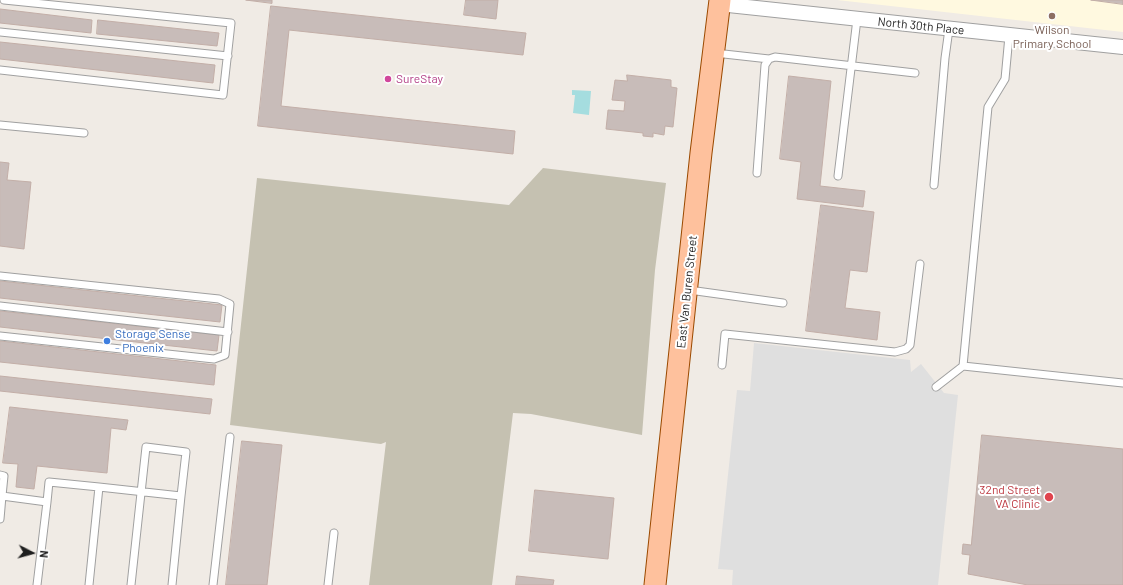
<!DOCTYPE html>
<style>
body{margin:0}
#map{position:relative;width:1123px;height:585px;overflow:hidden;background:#f0ebe5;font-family:Barlow,sans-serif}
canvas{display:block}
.north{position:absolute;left:12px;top:533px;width:40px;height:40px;-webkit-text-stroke:3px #fff;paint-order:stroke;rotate:96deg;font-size:11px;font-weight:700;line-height:16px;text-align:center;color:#1f1f1f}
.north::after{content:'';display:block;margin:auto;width:14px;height:18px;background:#1f1f1f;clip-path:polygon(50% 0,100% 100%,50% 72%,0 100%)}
</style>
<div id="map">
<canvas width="1123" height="585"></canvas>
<div class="north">N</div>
</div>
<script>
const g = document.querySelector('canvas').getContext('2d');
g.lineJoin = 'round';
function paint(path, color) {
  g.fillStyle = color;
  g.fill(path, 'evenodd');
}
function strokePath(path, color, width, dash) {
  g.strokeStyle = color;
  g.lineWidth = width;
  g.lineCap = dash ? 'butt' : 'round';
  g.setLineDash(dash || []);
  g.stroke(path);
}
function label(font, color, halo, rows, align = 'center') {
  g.font = font + ' Barlow,sans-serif';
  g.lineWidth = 4;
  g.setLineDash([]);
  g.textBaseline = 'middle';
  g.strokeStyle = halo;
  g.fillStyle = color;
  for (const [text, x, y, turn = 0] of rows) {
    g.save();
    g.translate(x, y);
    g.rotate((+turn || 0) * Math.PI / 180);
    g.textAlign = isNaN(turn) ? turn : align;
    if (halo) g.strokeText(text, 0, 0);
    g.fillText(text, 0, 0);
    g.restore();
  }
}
paint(new Path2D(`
 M837,0H1123V32Z`), '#fff9e0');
paint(new Path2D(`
 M543,168L666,183L655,270L642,435L531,414L513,413L492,585H369L386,442L381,444L230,425L257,178L509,205Z`), '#c5c1b1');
paint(new Path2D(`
 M754,343L910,360L911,372L921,364L944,393L958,395L938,585H732L733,570L718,569L737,390L750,391Z`), '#dfdfdf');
paint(new Path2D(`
 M572,90L591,91L589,115L573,113L575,95H572Z`), '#a5dddf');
const building = new Path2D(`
 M246,0H272V3Z
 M466,0H498L496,19L464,15Z
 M1091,0H1123V4Z
 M271,6L526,33L523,55L289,30L281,106L515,131L513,154L258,126Z
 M0,9L92,20L91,33L0,23Z
 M98,20L219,33L217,46L97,34Z
 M0,42L215,65L213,83L0,59Z
 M627,75L671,80V87L677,88L673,127L665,126L664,135L653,133V137L643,136V133L606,129L608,110L624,111L625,101L612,100L615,80L627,81Z
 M789,76L831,81L820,186L865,191L863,207L797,199L801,162L780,159Z
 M0,162L9,163L7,180L31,182L24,249L0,246Z
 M821,205L874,212L867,272L850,270L845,308L880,312L877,340L806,331Z
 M0,281L222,305L220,322L0,298Z
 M0,311L219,335L217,351L0,327Z
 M0,341L216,365L214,385L0,362Z
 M0,376L212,399L210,414L0,391Z
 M10,407L128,420L126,430L111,428L107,473L37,466L34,489L16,487L18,464L3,463Z
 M982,435L1123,449V585H1028L968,574L970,555L962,554L963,544L971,545Z
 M242,441L282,445L267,585H226Z
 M535,490L614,498L608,559L529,551Z
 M517,576L554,580L553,585H516Z`);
paint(building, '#c8bcb9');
strokePath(building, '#c2aea7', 1);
const service = new Path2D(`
 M0,32L228,56
 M1009,36L1005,79L988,107L963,366L1123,383
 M715,53L769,59
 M0,70L223,95L231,23L4,0
 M0,125L84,133
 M757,173L765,65L769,59L775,57L915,73
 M838,176L857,19
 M934,185L945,58L949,29
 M0,276L219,299L230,304L225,355L214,359L0,336
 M689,290L783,303
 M0,306L228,332
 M722,365L725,334L895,352L906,349L910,345L920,264
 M936,387L963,366
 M0,475L4,476L2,496L47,502L49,482L99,487L89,585
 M99,487L181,496L172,585
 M0,519L2,496
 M37,585L47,502
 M131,585L146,447L186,452L181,496
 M213,585L230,437
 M328,585L334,533`);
const minor = new Path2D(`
 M719,4L1123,47`);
const primary = new Path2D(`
 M655,585L701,153L720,0`);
strokePath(service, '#a0a0a0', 9);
strokePath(minor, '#a0a0a0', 16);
strokePath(primary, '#9b4a00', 23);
strokePath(service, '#fff', 7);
strokePath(minor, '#fff', 14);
strokePath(primary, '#fec19d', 21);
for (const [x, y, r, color] of [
 [1052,16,4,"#8d6e63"],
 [388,79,4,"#d1479c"],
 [107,341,4,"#3f7fe0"],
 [1049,497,5,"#e0444e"]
]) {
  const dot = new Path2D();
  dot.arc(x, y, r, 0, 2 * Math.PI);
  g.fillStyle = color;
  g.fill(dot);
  strokePath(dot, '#fff', 1.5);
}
label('12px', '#1f1f1f', '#fff', [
 ["North 30th Place",921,26,6],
 ["East Van Buren Street",687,292,-84]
]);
label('12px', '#785e54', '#fff', [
 ["Wilson",1052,30],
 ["Primary School",1052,44]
]);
label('12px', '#b23c85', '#fff', [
 ["SureStay",396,79]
], 'left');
label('12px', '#366cbe', '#fff', [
 ["Storage Sense",115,334],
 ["- Phoenix",115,348]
], 'left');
label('12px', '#be3a42', '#fff', [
 ["32nd Street",1040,490],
 ["VA Clinic",1040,504]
], 'right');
</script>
